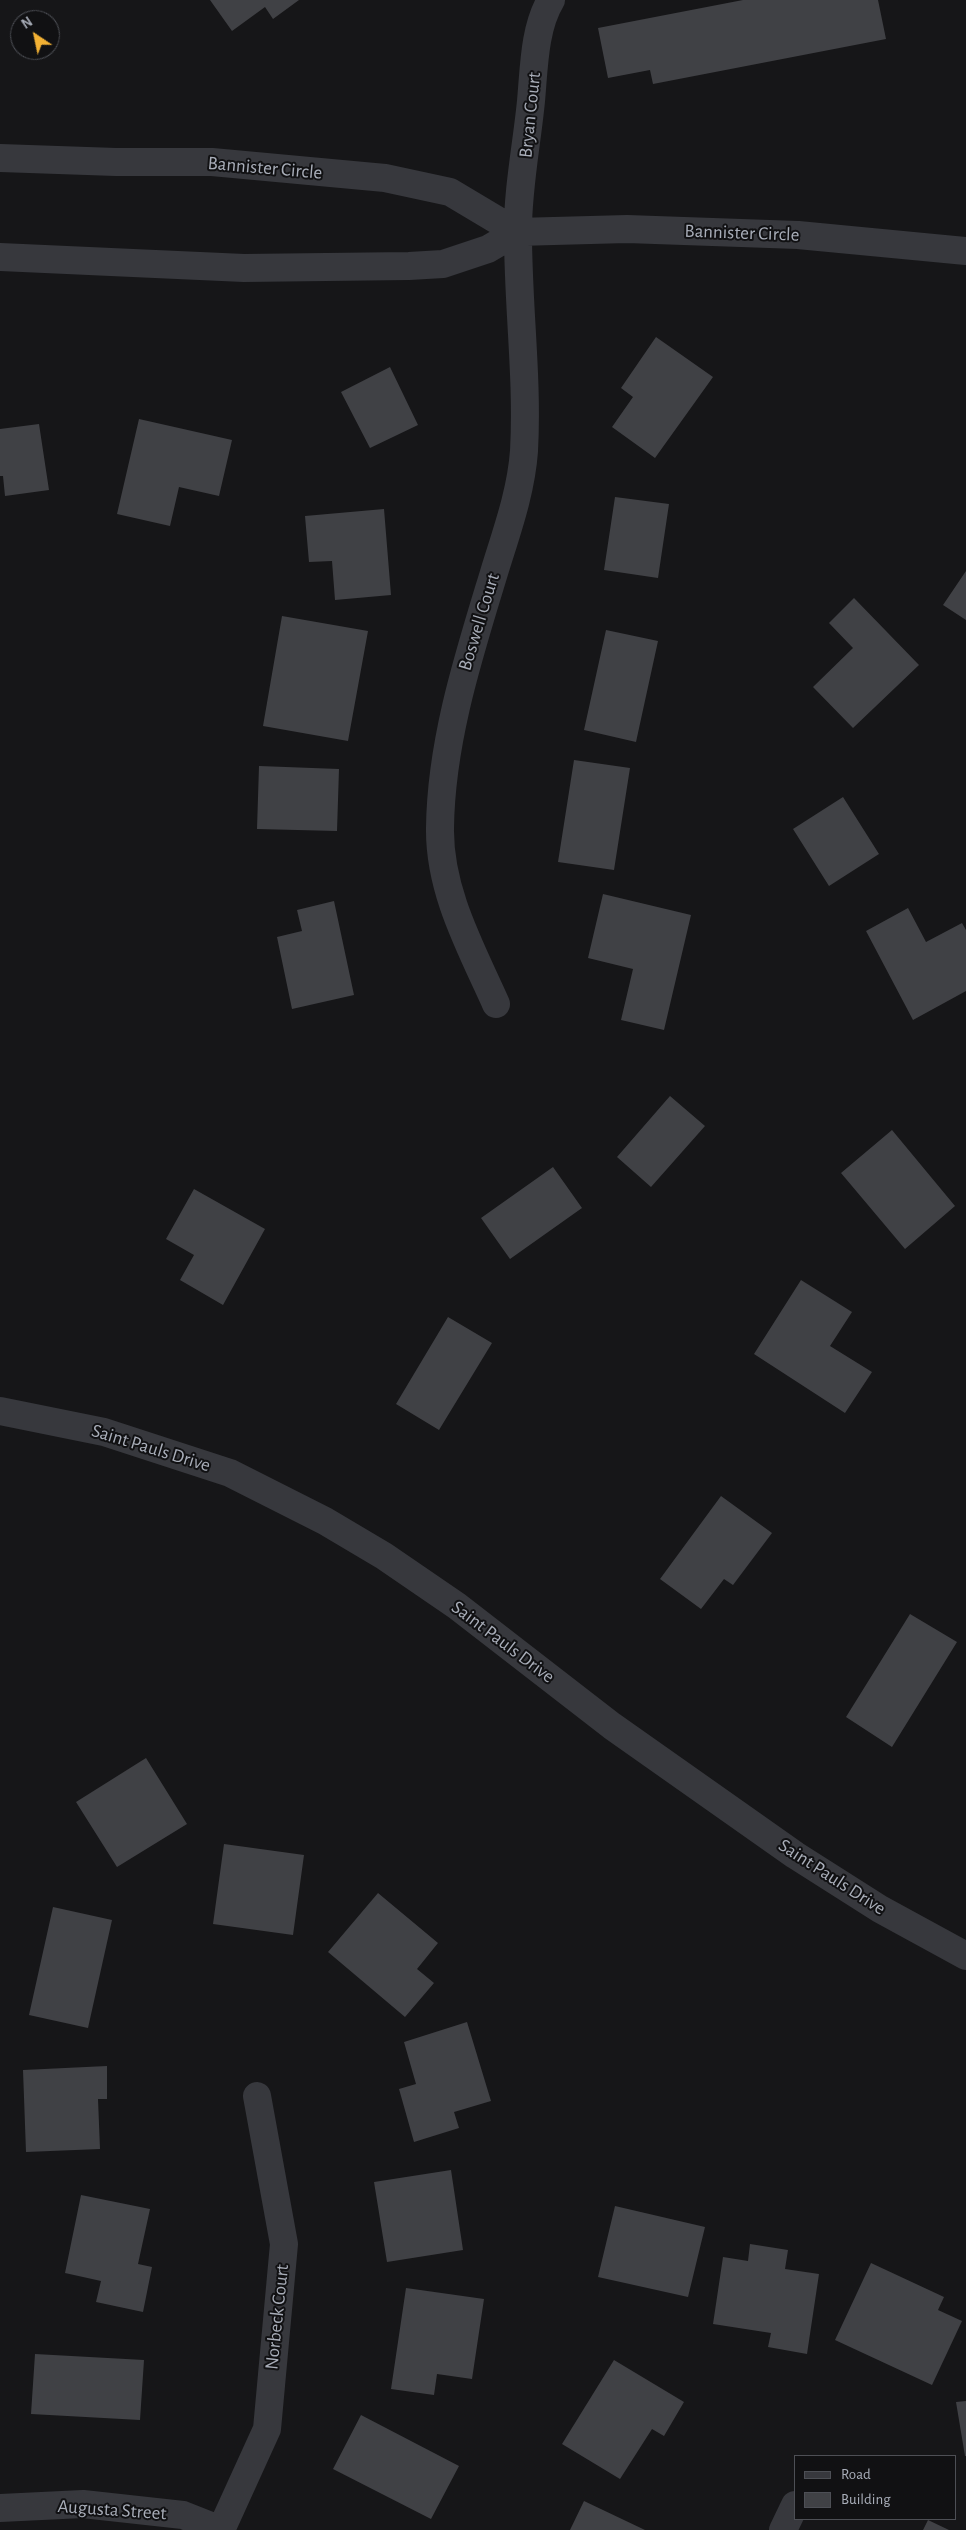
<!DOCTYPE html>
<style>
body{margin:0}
#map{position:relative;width:966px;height:2530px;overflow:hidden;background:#161618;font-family:"Alegreya Sans",sans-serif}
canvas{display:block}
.legend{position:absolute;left:794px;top:2455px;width:162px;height:65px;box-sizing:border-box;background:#111113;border:1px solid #4d4f55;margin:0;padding:6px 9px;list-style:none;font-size:15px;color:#a8adb8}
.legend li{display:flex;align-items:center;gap:10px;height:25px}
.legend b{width:25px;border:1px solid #4d4f55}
.north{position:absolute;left:10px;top:10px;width:50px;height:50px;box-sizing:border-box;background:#111113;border:1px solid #4d4f55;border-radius:50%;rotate:326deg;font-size:14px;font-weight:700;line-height:20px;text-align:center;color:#a8adb8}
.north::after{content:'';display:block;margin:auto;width:18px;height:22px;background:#f2b134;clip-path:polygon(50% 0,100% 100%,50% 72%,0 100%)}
</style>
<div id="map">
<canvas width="966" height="2530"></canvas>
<ul class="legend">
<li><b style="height:6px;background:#37383d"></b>Road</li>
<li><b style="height:14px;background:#404145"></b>Building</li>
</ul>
<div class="north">N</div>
</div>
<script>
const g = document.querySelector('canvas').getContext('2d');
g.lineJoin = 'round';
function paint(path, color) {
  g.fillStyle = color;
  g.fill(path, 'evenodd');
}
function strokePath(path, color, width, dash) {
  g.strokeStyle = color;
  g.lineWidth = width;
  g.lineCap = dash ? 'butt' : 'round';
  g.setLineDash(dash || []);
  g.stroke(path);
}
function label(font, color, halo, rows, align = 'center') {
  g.font = font + ' "Alegreya Sans",sans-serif';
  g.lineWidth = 4;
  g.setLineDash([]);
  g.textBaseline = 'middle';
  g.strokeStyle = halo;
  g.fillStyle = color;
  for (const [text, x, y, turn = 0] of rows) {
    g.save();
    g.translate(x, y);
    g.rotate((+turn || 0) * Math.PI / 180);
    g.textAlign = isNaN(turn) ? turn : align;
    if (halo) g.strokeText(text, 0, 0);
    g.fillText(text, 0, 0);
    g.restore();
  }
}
paint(new Path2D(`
 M210,0H299L273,19L265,7L232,31Z
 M743,0H878L886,39L653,84L650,70L608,78L598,28Z
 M656,337L713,377L655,458L612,427L633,397L621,388Z
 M390,367L418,425L370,448L341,392Z
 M139,419L232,440L219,496L179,487L170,526L117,514Z
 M39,424L49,490L5,496L3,476H0V429Z
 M615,497L669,504L658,578L604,570Z
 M384,509L391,595L335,600L332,561L309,562L305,516Z
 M966,571V620L943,605Z
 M854,598L919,665L853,728L813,687L853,648L829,623Z
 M282,616L368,631L348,741L263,726Z
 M606,630L658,641L636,742L584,730Z
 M574,760L630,768L614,870L558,862Z
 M259,766L339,769L337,831L257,829Z
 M843,797L879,854L829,886L793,829Z
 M603,894L691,915L664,1030L621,1020L633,969L588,958Z
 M334,901L354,995L292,1009L277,937L302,931L297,910Z
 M908,908L926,942L962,923L966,930V991L913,1020L866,931Z
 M670,1096L705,1126L651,1187L617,1157Z
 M892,1130L955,1206L905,1249L841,1173Z
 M553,1167L582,1208L510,1259L481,1218Z
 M194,1189L265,1229L223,1305L180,1280L194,1255L166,1239Z
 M801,1280L852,1312L830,1346L872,1372L845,1413L754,1354Z
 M448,1317L492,1343L439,1430L396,1404Z
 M721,1496L772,1533L733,1585L724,1579L701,1609L660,1579Z
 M910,1614L957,1642L892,1747L846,1717Z
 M146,1758L187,1824L117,1867L76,1802Z
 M224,1844L304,1855L293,1935L213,1924Z
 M378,1893L438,1943L417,1969L434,1983L405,2017L328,1952Z
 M53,1907L112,1920L88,2028L29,2015Z
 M467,2022L491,2101L454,2112L459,2128L414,2142L399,2089L416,2084L404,2042Z
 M107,2066V2099H98L100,2149L26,2152L23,2070Z
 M451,2170L463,2250L387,2262L374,2182Z
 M81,2195L150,2209L138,2264L152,2267L143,2312L96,2302L101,2281L65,2273Z
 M615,2206L705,2227L688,2297L598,2277Z
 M750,2244L788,2250L785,2269L819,2274L807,2354L768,2347L771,2333L713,2324L723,2257L748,2261Z
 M871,2263L944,2297L938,2310L962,2321L932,2385L835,2340Z
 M406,2288L484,2299L472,2379L437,2374L434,2395L391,2389Z
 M35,2354L144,2360L140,2420L31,2414Z
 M614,2360L684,2402L664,2436L652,2429L620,2479L562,2444Z
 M966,2401V2456H965L956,2402Z
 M361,2415L459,2466L431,2519L333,2469Z
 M584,2501L645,2530H570Z
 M928,2520L949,2530H923Z`), '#404145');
strokePath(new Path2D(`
 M0,158L116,162H212L385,178L450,192L517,232
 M0,257L244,268L409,266L443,264L488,249L517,232L627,229L798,235L966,251
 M496,1004C471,948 439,891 440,828C441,742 468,658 493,576C505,536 521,494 524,451C528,379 518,307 518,234C517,193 527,143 531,101C534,69 534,28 551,0
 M0,2508L83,2504L183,2515L221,2530
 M221,2530L267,2429L284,2244L257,2096
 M783,2530L795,2505`), '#37383d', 28);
strokePath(new Path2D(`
 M0,1411L104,1432L230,1473L325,1521L384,1556L457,1606L612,1726L795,1855L880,1909L966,1956`), '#37383d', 28);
label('19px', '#a8adb8', '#111113', [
 ["Bryan Court",530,115,-84],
 ["Bannister Circle",265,168,5],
 ["Bannister Circle",742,233,2],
 ["Boswell Court",479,622,-73],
 ["Saint Pauls Drive",151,1448,17],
 ["Saint Pauls Drive",503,1642,37],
 ["Saint Pauls Drive",832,1877,33],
 ["Norbeck Court",277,2317,-84],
 ["Augusta Street",112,2510,4]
]);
</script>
